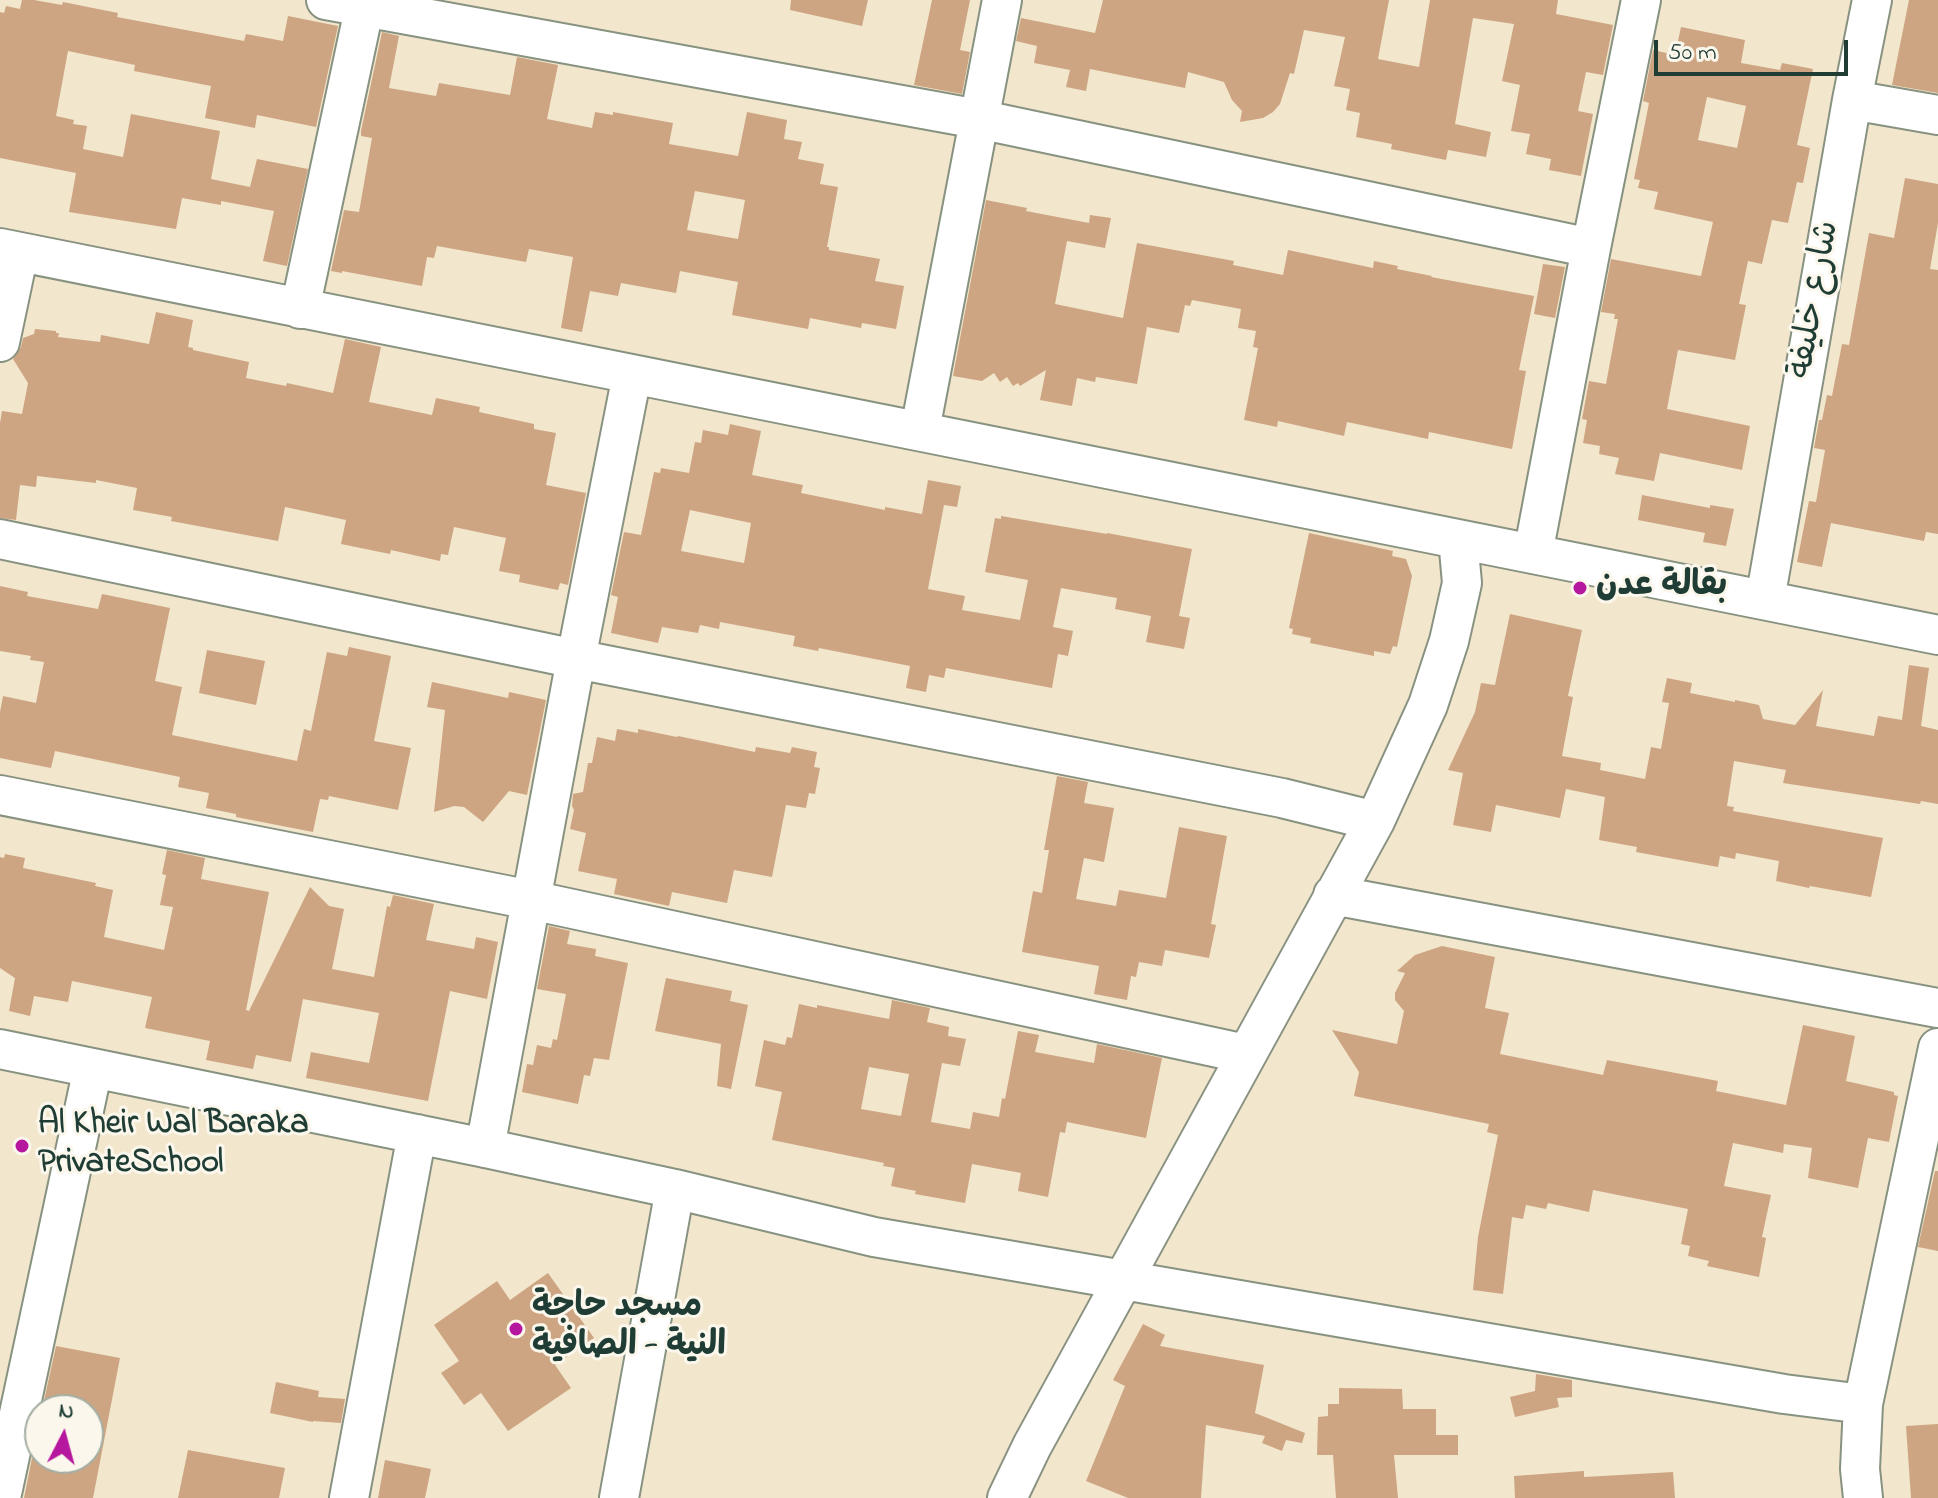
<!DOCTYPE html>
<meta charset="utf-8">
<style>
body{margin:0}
#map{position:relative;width:1938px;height:1498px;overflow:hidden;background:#f2e6cd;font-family:"Indie Flower",sans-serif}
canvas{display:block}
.north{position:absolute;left:24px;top:1394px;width:80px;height:80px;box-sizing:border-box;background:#fbf7ec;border:2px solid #a3ada2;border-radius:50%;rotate:6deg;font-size:22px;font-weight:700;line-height:32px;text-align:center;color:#1f3d34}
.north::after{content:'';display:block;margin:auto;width:28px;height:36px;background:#b5179e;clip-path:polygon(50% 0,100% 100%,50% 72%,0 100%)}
.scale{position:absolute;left:1654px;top:40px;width:194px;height:36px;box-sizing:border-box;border:4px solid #1f3d34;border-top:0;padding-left:10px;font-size:24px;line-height:28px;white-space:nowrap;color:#1f3d34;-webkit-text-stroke:6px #fbf7ec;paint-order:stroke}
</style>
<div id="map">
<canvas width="1938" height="1498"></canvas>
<div class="north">N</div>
<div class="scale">50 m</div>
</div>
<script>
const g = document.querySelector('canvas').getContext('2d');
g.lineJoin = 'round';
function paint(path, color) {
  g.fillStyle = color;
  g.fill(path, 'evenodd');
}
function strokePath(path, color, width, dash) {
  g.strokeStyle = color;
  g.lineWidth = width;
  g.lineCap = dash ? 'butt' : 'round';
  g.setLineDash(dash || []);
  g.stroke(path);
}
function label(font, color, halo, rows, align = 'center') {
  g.font = font + ' "Indie Flower","Playpen Sans Arabic",sans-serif';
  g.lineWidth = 6;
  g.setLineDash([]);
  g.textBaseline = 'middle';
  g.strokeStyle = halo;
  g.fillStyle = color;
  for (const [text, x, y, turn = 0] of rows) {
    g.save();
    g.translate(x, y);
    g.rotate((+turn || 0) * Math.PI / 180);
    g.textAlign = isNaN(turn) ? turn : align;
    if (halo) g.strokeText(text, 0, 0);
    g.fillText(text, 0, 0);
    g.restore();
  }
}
paint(new Path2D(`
 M22,0H34L62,5L63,2L118,13L117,17L244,41L246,34L283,41L288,16L338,26L316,127L257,115L255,128L205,118L211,86L134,71L135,65L68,51L56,116L74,120L73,124L87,126L83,149L123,157L131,114L220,131L211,179L250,187L257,159L308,169L287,266L263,261L274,211L221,201V205L182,198L176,229L69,212L76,173L0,158V12L4,13L6,6L20,9Z
 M791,0H868L862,26L790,10Z
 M932,0H970L960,50L970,52L962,94L914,85Z
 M1103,0H1389L1378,59L1419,67L1430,0H1558L1556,14L1613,25L1603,75L1586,72L1578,111L1593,114L1581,176L1549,170L1551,159L1526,154L1530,134L1511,131L1520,85L1502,81L1514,24L1473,18L1455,124L1491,132L1486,157L1448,150L1446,160L1391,149L1392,144L1356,137L1360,113L1346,110L1350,89L1334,86L1345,37L1304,30L1294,74L1290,73L1280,104L1273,112L1263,118L1240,122L1242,111L1232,100L1224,82L1188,72L1185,88L1090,69L1086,91L1066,87L1070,70L1034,63L1037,46L1016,41L1021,18L1095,33Z
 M1909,0H1938V93L1892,85Z
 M1681,27L1745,40L1741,63L1780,70L1782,63L1813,69L1797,145L1810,148L1803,183L1797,182L1788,223L1772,220L1762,264L1748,261L1739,304L1746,305L1735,360L1678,350L1667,409L1750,426L1742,470L1660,453L1654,481L1615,474L1619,458L1599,454L1600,446L1583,443L1587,420L1582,419L1589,381L1606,384L1618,319H1614L1615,314L1601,312L1611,259L1701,276L1713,222L1654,209L1658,192L1638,188L1640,180L1634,179L1649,103L1643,101L1653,50L1675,55ZM1707,97L1746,106L1737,148L1698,140Z
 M382,32L399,36L389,88L436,96L439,83L510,95L517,57L558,65L547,119L592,128L595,112L613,115V112L673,123L669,144L738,156L747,112L787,120L784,139L802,142L798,159L824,164L820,184L838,187L827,247H829V250L880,259L875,281L904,286L896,329L862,323L861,328L810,318L808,329L732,315L738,282L680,271L676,293L621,283L618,296L590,291L582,332L561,328L573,257L529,249L526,262L437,246L434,258L427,257L422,286L342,271V273L331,271L344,210L359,212L372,138L361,136V131ZM695,191L745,200L738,239L687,230Z
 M1905,178L1938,184V223L1930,269L1938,270V534L1926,532L1924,541L1831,523L1822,567L1797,562L1809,501L1816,502L1825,450L1814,448L1819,420H1822L1827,395L1832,396L1842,344L1849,345L1869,233L1894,238Z
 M986,200L1027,208L1026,211L1089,223L1090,215L1111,218L1105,248L1067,241L1055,304L1123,318L1137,243L1234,261L1233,265L1283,275L1288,250L1373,268L1374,261L1398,266L1397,269L1432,276L1431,277L1534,296L1519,370L1526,371L1512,449L1429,432L1428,439L1347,422L1344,436L1278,421L1277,427L1244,420L1258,348L1253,347L1256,331L1238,328L1241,309L1192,300L1190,306L1185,305L1179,333L1147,327L1137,384L1096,377L1095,382L1077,378L1072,406L1040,400L1046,370L1020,386L1018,383L1013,386L1007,377L1000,382L994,373L982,381L953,376Z
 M1543,264L1565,267L1555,318L1534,314Z
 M156,312L193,320L188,347L193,348V350L249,362L246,378L286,386L287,383L333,393L345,339L381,347L369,402L432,415L436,398L480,407L479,412L534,424V429L556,433L546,485L586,493L568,585L560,583L558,590L519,582L520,575L499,571L506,538L454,527L448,555L441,554L440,561L391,550L390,554L341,544L346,520L285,507L278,541L171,521L172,517L133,510L137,488L96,480V483L37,476L36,487L20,485L16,520L0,518V423L2,411L22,414L28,383L13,359L21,347L23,338L34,334L35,329L56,331V333H59L58,337L100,342L101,335L149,344Z
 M730,424L761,431L752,475L803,485L801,493L885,510V507L922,514L928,480L961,486L957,507L944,505L928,589L965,596L962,610L1020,620L1028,580L985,572L995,518L1001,519V516L1107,534V533L1192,549L1179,616L1190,618L1184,649L1146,642L1151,616L1115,609L1117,598L1061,588L1053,627L1073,631L1068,656L1058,654L1052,688L946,668L944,678L929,675L926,692L906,688L910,666L819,648L818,651L793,646L795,636L720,622L719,629L700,625L698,633L662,627L658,643L611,633L618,597L611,595L624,532L641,535L654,472L660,473L661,468L689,473L695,442L701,443L703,430L728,435ZM690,510L751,523L744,563L681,551Z
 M1642,495L1710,508V505L1734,509L1726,546L1703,542L1705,533L1638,520Z
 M1309,533L1393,551L1392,556L1406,559L1412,576L1397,647L1393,646L1390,654L1374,651V656L1310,643L1311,638L1292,634L1293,629L1289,628Z
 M0,586L28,592L27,596L98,609L102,594L170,608L155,681L182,687L172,735L297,761L304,729L311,731L327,652L347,656L349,647L391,656L374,741L411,748L398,810L329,796L328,800L320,799L313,832L236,817V814L206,808L209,793L178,787L180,777L55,751L51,768L0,758V712L3,696L36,703L44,662L30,660L31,656L0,651Z
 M1510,614L1582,630L1568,696L1573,697L1562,756L1601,763L1600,770L1645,779L1651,747L1661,749L1669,703L1662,702L1667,678L1692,683L1690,693L1735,702V700L1759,705L1763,719L1795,725L1823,690L1816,726L1874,736L1878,716L1902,720L1909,665L1929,668L1921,726L1938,730V804L1921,801L1920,804L1783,783L1786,770L1734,761L1727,806L1734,807L1733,811L1883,838L1871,897L1810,886L1809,888L1776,881L1779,861L1736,853L1735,859L1720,856L1718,867L1636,852L1637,847L1599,840L1605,797L1566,789L1560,818L1496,805L1491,832L1453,825L1463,773L1448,770L1475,712L1481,683L1495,685Z
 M207,650L265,661L256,705L199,693Z
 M432,682L508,698L509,692L546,700L527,795L509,791L483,822L464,807L454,806L434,812L445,710L427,707Z
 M617,729L638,733V729L677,737L678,736L755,752L756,747L790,753L792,747L817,752L814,767L820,768L815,794L809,793L806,808L786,805L772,877L734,870L727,903L672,892L669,906L614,894L617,879L578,871L586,833L570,829L574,810L572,806L573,794L583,792L588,763H592L597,737L615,741Z
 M1057,776L1088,782L1084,803L1114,808L1104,862L1084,858L1076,899L1116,906L1119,890L1166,898L1179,827L1227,836L1211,924L1216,925L1209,958L1165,950L1162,966L1139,962L1136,977L1131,976L1127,1000L1094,994L1099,966L1022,952L1033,891L1042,893L1049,850H1044Z
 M167,850L205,858L201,879L269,892L246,1010L249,1011L310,887L329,906L344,909L332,969L374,977L387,906L390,907L393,895L434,904L426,940L474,949L476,937L498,942L487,999L450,991L428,1101L306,1078L311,1052L369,1063L379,1013L303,999L291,1062L256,1055L253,1069L206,1060L210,1041L145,1028L152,997L72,981L68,1002L34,996L30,1016L9,1011L15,978L0,968V857L4,858L5,854L25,858L23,868L96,883L95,886L113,890L104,937L164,950L173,907L160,905L166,875L162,874Z
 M549,926L570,931L567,944L596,949L595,956L628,963L609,1060L594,1058L590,1076L584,1075L578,1104L522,1092L527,1064L533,1065L537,1045L551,1048L553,1039L557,1040L566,994L537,989Z
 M1442,946L1495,957L1485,1008L1509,1013L1500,1054L1603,1075L1607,1060L1718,1081L1716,1091L1786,1105L1803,1025L1855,1036L1846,1081L1894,1092V1095L1898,1096L1889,1142L1868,1138L1858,1188L1808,1178L1812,1148L1784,1144L1783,1153L1733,1143L1724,1186L1771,1195L1762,1237L1766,1238L1759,1277L1707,1266L1709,1261L1688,1256L1690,1246L1681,1244L1688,1209L1593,1190L1589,1212L1548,1203L1546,1209L1526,1205L1523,1219L1512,1217L1503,1294L1473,1290L1478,1237L1498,1135L1487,1132L1489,1124L1354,1096L1359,1072L1332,1030L1397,1044L1404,1011L1395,1000V993L1405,973L1397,971L1415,955Z
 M666,978L732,991L730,1001L748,1005L731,1089L717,1086L721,1044L655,1031Z
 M892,1000L930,1008L927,1022L949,1027L948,1036L966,1039L960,1066L942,1063L931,1122L970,1129L973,1112L999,1117L1002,1098L1005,1099L1018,1031L1039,1035L1035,1052L1094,1063L1097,1044L1162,1058L1146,1138L1067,1122L1065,1133L1060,1132L1048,1197L1018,1191L1021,1173L972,1164L965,1203L915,1194L916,1191L891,1186L895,1168L883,1166L884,1163L772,1140L782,1092L755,1086L764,1040L785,1045L787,1037L792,1038L799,1004L817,1008V1005L889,1019ZM869,1067L909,1074L901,1116L861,1109Z
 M1935,1171H1938V1251L1918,1247Z
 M548,1273L594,1338L555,1365L571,1388L508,1431L481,1393L464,1405L441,1373L459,1361L434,1325L497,1281L510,1300Z
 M1143,1324L1165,1335L1160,1346L1264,1365L1255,1413L1305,1433L1302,1443L1286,1440L1282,1451L1262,1443L1265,1436L1206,1425L1201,1498H1128L1086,1481L1125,1386L1113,1380Z
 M56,1346L120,1358L93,1498H24L32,1458H88V1410H42Z
 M1536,1374L1572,1380V1397L1557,1398L1559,1407L1515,1417L1510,1397L1535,1391Z
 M276,1382L319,1391L318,1397L345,1399L341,1423L313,1421V1422L270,1413Z
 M1339,1388L1402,1389L1403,1409H1436V1435H1458V1455H1394L1398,1498H1336L1333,1455H1317L1318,1417L1328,1416V1404H1339Z
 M1938,1424V1498H1911L1906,1426Z
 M188,1450L285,1468L279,1498H178Z
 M385,1460L431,1469L425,1498H378Z
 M1584,1471V1477L1673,1472L1675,1498H1515L1514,1476Z`), '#cda582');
const minor = new Path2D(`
 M326,0L978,119L1591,248
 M1852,100L1938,115
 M0,248C646,377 1292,505 1938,635
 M300,309L366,0
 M0,342L19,252
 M920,430L1002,0
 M0,539L576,659L1282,798L1375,821
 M1533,554L1591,248L1641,0
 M1765,600L1852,100L1872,0
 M0,795L531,900L1246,1054
 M1333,895L1938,1008
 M0,1049L485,1148L675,1189L874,1237L1784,1394L1863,1404L1860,1469L1863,1498
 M485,1148L576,659L632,375
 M1863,1404L1938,1048
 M1,1498L93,1068
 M349,1498L417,1134
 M619,1498L675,1189
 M1007,1498L1032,1446L1375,821L1428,705L1449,641L1462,583L1458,539`);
strokePath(minor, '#889280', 42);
strokePath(minor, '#fff', 38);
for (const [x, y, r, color] of [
 [1580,588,8,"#b5179e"],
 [22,1146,8,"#b5179e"],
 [516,1329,8,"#b5179e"]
]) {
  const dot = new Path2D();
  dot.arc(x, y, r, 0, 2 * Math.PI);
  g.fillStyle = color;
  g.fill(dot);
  strokePath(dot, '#fbf7ec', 3);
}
label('34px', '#1f3d34', '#fbf7ec', [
 ["شارع خليفة",1817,300,-80]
]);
label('bold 34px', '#1f3d34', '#fbf7ec', [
 ["بقالة عدن",1596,588],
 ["Al Kheir Wal Baraka",38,1126],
 ["PrivateSchool",38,1165],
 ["مسجد حاجة",532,1309],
 ["النية - الصافية",532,1348]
], 'left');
</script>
